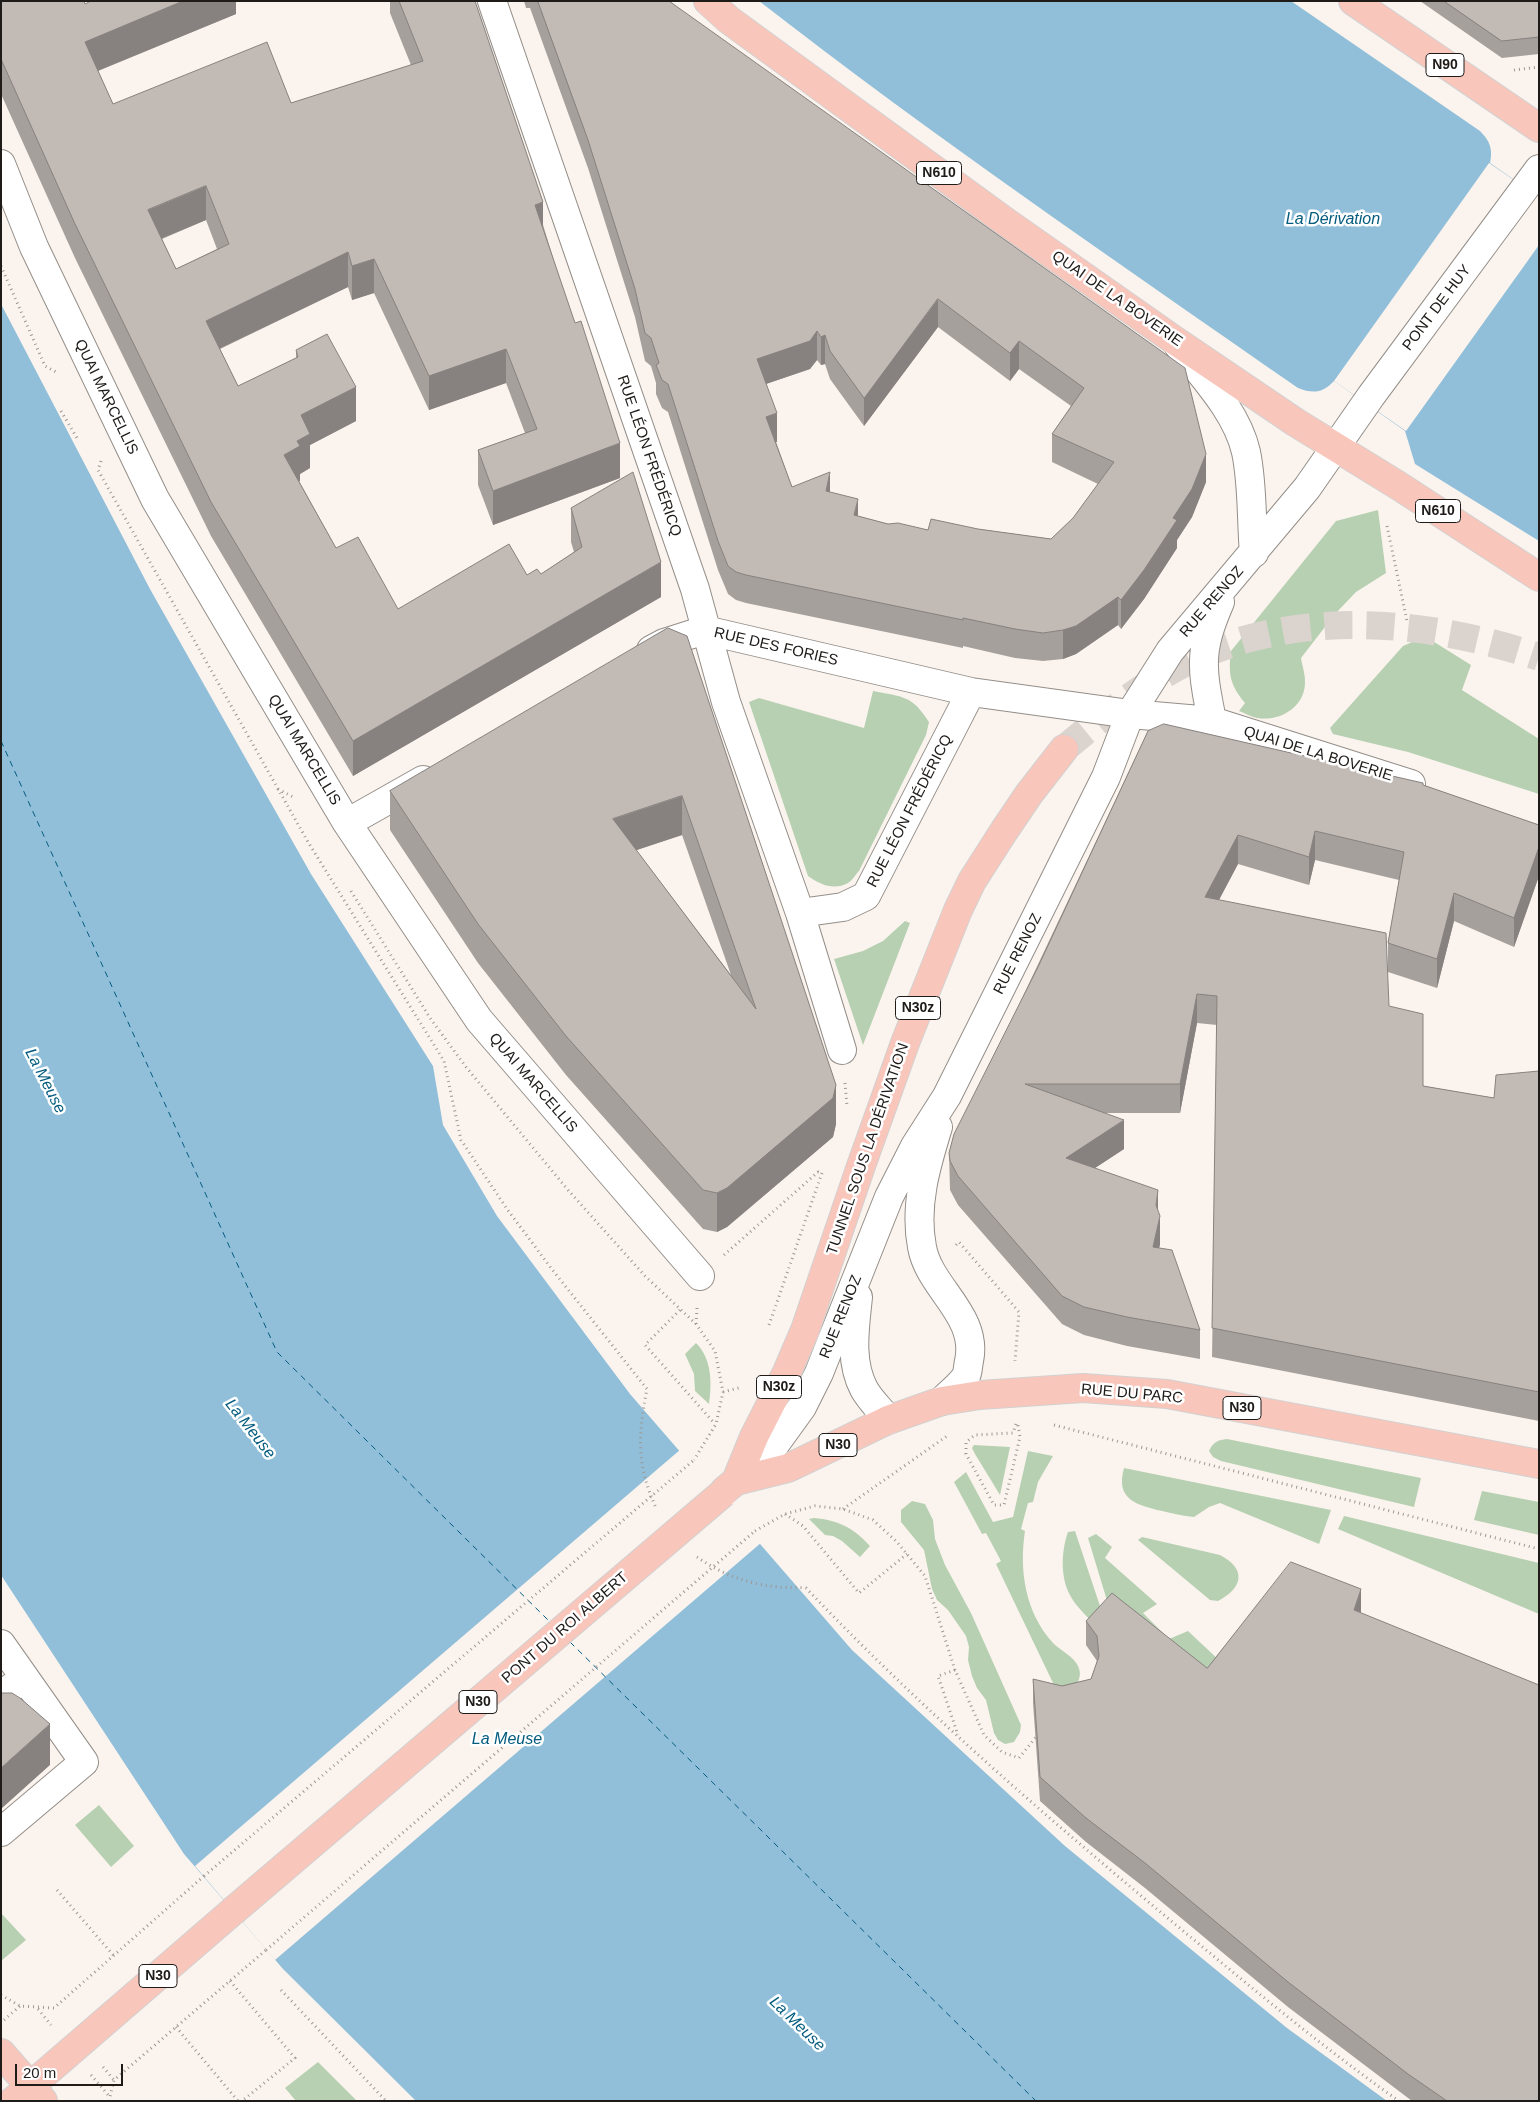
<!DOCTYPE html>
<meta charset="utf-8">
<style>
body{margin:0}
#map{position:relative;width:1540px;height:2102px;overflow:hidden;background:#fbf4ee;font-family:Helvetica,sans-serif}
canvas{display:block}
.frame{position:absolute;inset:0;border:2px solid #1e1b19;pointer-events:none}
.scale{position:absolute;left:15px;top:2064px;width:108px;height:22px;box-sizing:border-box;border:2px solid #1e1b19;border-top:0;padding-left:6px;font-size:15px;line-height:18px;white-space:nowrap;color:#1e1b19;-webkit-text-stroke:4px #fff;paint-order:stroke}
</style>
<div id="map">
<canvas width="1540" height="2102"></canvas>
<div class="frame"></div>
<div class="scale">20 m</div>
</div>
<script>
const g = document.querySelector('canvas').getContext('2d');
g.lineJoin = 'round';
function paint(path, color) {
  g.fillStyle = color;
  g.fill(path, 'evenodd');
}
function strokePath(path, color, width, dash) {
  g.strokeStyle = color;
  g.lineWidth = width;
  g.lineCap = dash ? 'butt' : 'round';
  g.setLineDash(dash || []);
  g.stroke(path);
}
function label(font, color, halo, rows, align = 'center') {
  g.font = font + ' Helvetica,sans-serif';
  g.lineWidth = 5;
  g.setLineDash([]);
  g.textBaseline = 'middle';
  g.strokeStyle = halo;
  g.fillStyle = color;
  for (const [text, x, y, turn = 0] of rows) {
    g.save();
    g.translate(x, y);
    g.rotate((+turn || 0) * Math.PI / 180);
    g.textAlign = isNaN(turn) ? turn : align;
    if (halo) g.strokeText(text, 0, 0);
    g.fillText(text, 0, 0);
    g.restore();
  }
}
paint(new Path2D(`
 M1378,510L1386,573L1356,592L1335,614L1301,658C1302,665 1305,673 1305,681C1306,706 1281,722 1257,718C1251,717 1245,713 1239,711L1245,703C1230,685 1228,674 1231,651L1336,521Z
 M1419,639L1431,640L1471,665L1462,690L1539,739V794L1408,752L1333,734L1330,728L1403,646Z
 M873,691C903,697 912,695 929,722L926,735L859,871C856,874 852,881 848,883C834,891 819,884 808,876L749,702L759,698L864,728Z
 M905,921L910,923L863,1045L834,959L863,951L883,941Z
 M696,1343C712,1359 712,1383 709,1404L695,1391L694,1374L685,1354Z
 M1227,1439L1421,1478L1414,1507L1221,1461L1213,1457L1209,1451C1213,1442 1218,1440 1227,1439Z
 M974,1445L1010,1447L1000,1495L975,1454L972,1448Z
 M1028,1451L1053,1456L1038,1482L1033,1502L1028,1503L1021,1529L1025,1531C1019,1570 1025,1612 1053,1643C1060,1650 1074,1657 1078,1666C1082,1674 1079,1681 1075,1688L1054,1685L996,1564L1001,1561L986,1533L982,1534L954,1482L966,1472L993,1522L1013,1517Z
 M1124,1468L1331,1510L1319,1544L1220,1503L1209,1507L1194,1517C1183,1516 1172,1513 1162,1511C1137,1505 1115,1500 1124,1468Z
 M1482,1491L1539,1502V1535L1474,1520Z
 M912,1501L925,1504L933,1520L935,1539L945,1565L971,1613L1021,1725L1020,1732L1014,1742L1005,1744L998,1740L994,1733L986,1700L977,1688L972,1676L968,1660L969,1647L966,1636L948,1610L937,1600L932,1589L924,1550L901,1522V1510Z
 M1344,1516L1539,1563V1614L1338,1529Z
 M814,1518C838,1520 854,1528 870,1546L860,1557L842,1541L833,1536L825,1535L809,1519Z
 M1075,1531L1106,1624L1100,1630C1090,1619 1078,1609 1071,1597C1060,1578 1061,1552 1068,1532Z
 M1096,1534L1112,1547L1105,1558L1157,1604L1143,1613L1169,1639L1188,1631L1221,1662L1201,1687L1112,1617L1088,1538Z
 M1142,1537L1220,1555C1247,1569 1243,1588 1218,1601L1210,1600L1138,1540Z
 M99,1805L134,1846L111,1867L75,1825Z
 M1,1913L26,1940L1,1961Z
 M318,2062L357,2101H296L285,2088Z`), '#b7d0b2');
paint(new Path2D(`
 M759,1H1291L1480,131C1490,141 1493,149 1490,163L1539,197V541L1415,464L1405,431L1334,381C1323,393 1313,394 1298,388C1117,262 934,137 759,1Z
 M1,304L150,589L311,874L433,1066L443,1125L497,1216L630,1394L852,1650L1065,1846L1287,2028L1387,2101H416L283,1969L184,1854L1,1575Z`), '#91bfd9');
paint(new Path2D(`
 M1489,163L1539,197V245L1406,431L1334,381Z
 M681,1449L762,1542L275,1960L195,1866Z`), '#fbf4ee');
strokePath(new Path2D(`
 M1,741L277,1352L551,1623
 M570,1642L1036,2101`), '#035b7e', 1, [6, 5]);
strokePath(new Path2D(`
 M1064,749C1101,718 1138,688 1181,665C1291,607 1425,619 1539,657`), '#dad3ce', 28, [28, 14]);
const minor = new Path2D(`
 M492,1L695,589L726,702L800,913L843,907L866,896L971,692
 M1,164L34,247L155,499L347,823L479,1020L700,1276
 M1178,345C1203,377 1237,412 1246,452C1253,485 1251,520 1254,553
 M651,650L664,643L705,630L971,692L1130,714L1212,721L1411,784
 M1212,721C1209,703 1204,685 1204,667C1203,644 1211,623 1220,602
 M347,823L423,780
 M800,913L842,1050
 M938,1127C926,1166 914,1206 922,1247C929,1288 979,1315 969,1361C968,1365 968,1372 966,1376C961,1385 949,1393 942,1401
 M858,1297C855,1327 849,1361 864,1389C870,1400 881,1410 888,1420
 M736,1481L776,1443L802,1407L819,1373L889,1197L915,1146L947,1096L1106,777L1130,714L1170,651L1307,488L1371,396L1539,169
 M1,1644L84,1762L1,1832
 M1,1695L25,1678`);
const major = new Path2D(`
 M708,1L729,20L1006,222L1174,340L1295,422L1399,486L1539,577
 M1353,1L1539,128
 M736,1481L788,1468L888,1420L942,1401L980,1395L1083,1388L1167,1394L1539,1464
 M725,1490L736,1481L754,1437L787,1372L805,1330L861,1166L905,1043L958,910L972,881L1004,831L1029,794L1064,749
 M1,2053L43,2101
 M13,2101L233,1911`);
strokePath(minor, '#948e89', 30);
strokePath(major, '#d2d1d1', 30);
strokePath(new Path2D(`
 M1514,70L1539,67
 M1,266L45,366L56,372
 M61,411L77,438
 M101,461L98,470L308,842L444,1061L461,1140L507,1209L551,1268L647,1389C638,1436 636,1463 656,1508
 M1387,526L1407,621
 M278,789L293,797
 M351,891L430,1018L466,1067L568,1190L645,1276L696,1324L715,1351L723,1392L716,1424L694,1460
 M845,1083L847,1106
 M956,1245L959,1242L1019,1312L1015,1361
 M724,1255L818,1172L821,1174
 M680,1310L645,1345L715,1424
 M696,1324L697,1308
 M769,1325L823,1170
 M723,1392L742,1387
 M1016,1424L1013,1433L975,1435L966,1442V1454L994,1505H1004L1020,1437L1018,1425
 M1054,1425L1539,1549
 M843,1509L947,1436
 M785,1514L803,1526L859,1593L907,1554
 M755,1531L785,1514L815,1506L843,1509L873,1520L897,1542L925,1576L955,1670L984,1735L1002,1752L1019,1758L1036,1737
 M697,1557C721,1574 748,1584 778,1587C787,1588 796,1587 806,1588C919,1707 1044,1815 1170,1920C1245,1982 1319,2045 1399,2101
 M955,1670L938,1676L958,1735
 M57,1890L114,1956
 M230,1981L295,2058L242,2101
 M281,1990L386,2101
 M1,1995L20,2006L54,2008L204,1876
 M38,2009L51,2025
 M4,2020L20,2006
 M176,2027L238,2101
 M103,2067L114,2080
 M91,2075L110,2097
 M109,2101L114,2080L266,1950`), '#9d9793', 3, [1, 4]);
strokePath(minor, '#fff', 28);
strokePath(major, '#f9c6bb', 28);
const majorBridge = new Path2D(`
 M233,1911L723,1493`);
strokePath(majorBridge, '#d2d1d1', 30, []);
strokePath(new Path2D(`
 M204,1876L694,1460
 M266,1950L755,1531`), '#9d9793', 3, [1, 4]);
strokePath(majorBridge, '#f9c6bb', 28);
paint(new Path2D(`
 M1,1L85,4L236,1V14L98,71L113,104L291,103L411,65L390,13V1H475L620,478L493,525L478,485V450L525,433L506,383L429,410L374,293L352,300L348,287L220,349L238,386L296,358V350L356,421L310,445V468L300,474V481H299L336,548L398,609L527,575L541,574L574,552L571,542V508L661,597L353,776L211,536L75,258L1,94ZM206,220L217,249L176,269L162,239Z
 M524,1H669L1206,482L1192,517L1177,540V548L1144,599L1121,629L1118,625L1076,654L1063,659L1043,661L1015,658L963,646V648L746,603L736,600L728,594L718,570L668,412L662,408L656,394V383L651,366L645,361L635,317L588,168L530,8H526ZM938,327L1010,381L1019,369L1071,406L1052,434V462L1098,484L1073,518L1051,539L978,529L928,530L888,524L858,516L830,492L792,487L776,442H777L766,384L810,369L817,360L821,365L825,364L830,379L864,426Z
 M1420,1H1539V54L1502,58Z
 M668,628L836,1124L833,1137L727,1227L717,1232L703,1229L566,1075L478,963L390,830V791ZM682,835L731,975L636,850Z
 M1148,731L1423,785L1539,825V876L1514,947L1454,921L1437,988L1388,972V943L1399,880L1315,860L1309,885L1238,864L1219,900L1389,1006L1423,1086L1494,1098L1539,1071V1421L1212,1357L1217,1025L1197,1023L1180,1113H1104L1124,1149L1095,1168L1158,1212L1160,1244L1159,1248L1200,1330V1359L1127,1346L1084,1335L1062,1324L958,1205L950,1190L949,1153Z
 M1361,1613L1539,2101H1412L1288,2007L1145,1888L1086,1842L1040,1801L1033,1703V1679L1062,1686L1091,1679L1097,1661L1086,1645V1621L1207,1668Z`), '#a6a09c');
paint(new Path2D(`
 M183,1H236V14L85,76V42Z
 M206,186V220L148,244V210Z
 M543,202V236L535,205Z
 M348,252V287L206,355V321Z
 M374,259V293L352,300V266Z
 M938,299V327L864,426V398Z
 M817,331V360L810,369L757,387V359Z
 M825,335V364L821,365V337Z
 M1019,341V369L1010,381V353Z
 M506,349V383L429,410V376Z
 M356,387V421L310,445V468L300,474V481L284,489V455L297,441L301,415Z
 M777,413V442L766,445V417Z
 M620,443V478L493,525V491Z
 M1206,454V482L1192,517L1177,540V548L1144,599L1121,629V600L1173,518Z
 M830,472V500L826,491Z
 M858,499V528L854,515Z
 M661,562V597L353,776V741Z
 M1118,597V625L1076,654L1063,659V630Z
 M682,796V835L613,858V819Z
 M1315,831V860L1309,885V857Z
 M1238,835V864L1205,926V897Z
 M1539,847V876L1514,947V918Z
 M1454,893V921L1437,988V959Z
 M1197,994V1023L1180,1113V1084Z
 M836,1085V1124L833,1137L727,1227L717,1232V1193Z
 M1124,1120V1149L1066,1187V1158Z
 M1158,1190V1219L1156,1205Z
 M1160,1216V1244L1153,1276V1247Z
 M1361,1589V1613L1354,1610Z
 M50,1724V1765L1,1809V1768Z`), '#87827f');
const building = new Path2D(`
 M1,1H84L85,4L91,1H183L85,42L113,104L267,42L291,103L423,61L399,1H475L543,202L535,205L575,323L581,321L620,443L493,491L478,450L537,429L506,349L429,376L374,259L352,266L348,252L206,321L238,386L298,357L296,350L327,334L356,387L301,415L310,434L297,441L300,446L284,455L336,548L358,537L398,609L509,544L527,575L537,569L541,574L582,547L571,508L633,472L661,562L353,741L211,502L75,224L1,59ZM206,186L229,244L176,269L148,210Z
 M538,1H669L1185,368L1206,454L1192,489L1173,518L1177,520L1144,570L1121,600L1118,597L1076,626L1063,630L1043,633L1015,629L963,618V620L746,575L736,572L728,566L718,541L668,384L662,380L656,365L659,363L651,338L645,333L635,289L588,140ZM938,299L1010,353L1019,341L1084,388L1052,434L1114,462L1073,518L1051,539L978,529L931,519L928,530L898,523L888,524L854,515L858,499L826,491L830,472L792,487L766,417L777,413L757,359L810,341L817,331L821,337L825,335L830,351L864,398Z
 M1444,1H1539V37L1502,41Z
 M668,628L687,636L836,1085L833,1098L727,1188L717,1193L703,1190L566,1036L478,924L390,791ZM682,796L756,1009L613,819Z
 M1164,724L1423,783V785L1539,825V847L1514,918L1454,893L1437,959L1388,943L1404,852L1315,831L1309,857L1238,835L1205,897L1386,933L1389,1006L1423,1014V1086L1494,1098L1496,1075L1539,1071V1392L1212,1328L1217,996L1197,994L1180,1084H1025L1124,1120L1066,1158L1158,1190L1156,1205L1160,1216L1153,1247L1172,1250L1200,1330L1127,1317L1084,1307L1062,1296L958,1176L950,1161L949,1153L954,1134L1038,967L1148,731Z
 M1291,1562L1361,1589L1354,1610L1539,1685V2101H1447L1408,2074L1288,1982L1145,1863L1086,1818L1040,1777L1033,1679L1062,1686L1091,1679L1099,1656L1097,1636L1086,1621L1112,1593L1207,1668Z
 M1,1693H12L20,1698L50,1724L1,1768Z`);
paint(building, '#c1bab5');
strokePath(building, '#87827f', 1);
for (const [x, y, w] of [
 [1445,65,38],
 [939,173,45],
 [1438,511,45],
 [918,1008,45],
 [779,1387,45],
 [1242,1408,38],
 [838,1445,38],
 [478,1702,38],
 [158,1976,38]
]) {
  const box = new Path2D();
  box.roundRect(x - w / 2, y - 11.5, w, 23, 4);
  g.fillStyle = '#fff';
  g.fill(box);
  strokePath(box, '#1e1b19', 1);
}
label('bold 14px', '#1e1b19', null, [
 ["N90",1445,65],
 ["N610",939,173],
 ["N610",1438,511],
 ["N30z",918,1008],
 ["N30z",779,1387],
 ["N30",1242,1408],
 ["N30",838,1445],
 ["N30",478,1702],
 ["N30",158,1976]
]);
label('15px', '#1e1b19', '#fff', [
 ["QUAI DE LA BOVERIE",1117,299,35],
 ["PONT DE HUY",1437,308,-53],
 ["QUAI MARCELLIS",106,397,64],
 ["RUE LÉON FRÉDÉRICQ",649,456,71],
 ["RUE RENOZ",1212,602,-49],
 ["RUE DES FORIES",776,647,13],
 ["QUAI MARCELLIS",304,750,59],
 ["QUAI DE LA BOVERIE",1318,754,17],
 ["RUE LÉON FRÉDÉRICQ",910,811,-63],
 ["RUE RENOZ",1018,954,-63],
 ["QUAI MARCELLIS",533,1083,49],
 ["TUNNEL SOUS LA DÉRIVATION",868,1149,-71],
 ["RUE RENOZ",841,1317,-68],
 ["RUE DU PARC",1132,1394,5],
 ["PONT DU ROI ALBERT",565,1628,-41]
]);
label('italic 16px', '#035b7e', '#fff', [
 ["La Dérivation",1333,220],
 ["La Meuse",45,1081,63],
 ["La Meuse",250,1429,52],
 ["La Meuse",507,1740],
 ["La Meuse",797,2024,44]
]);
</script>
